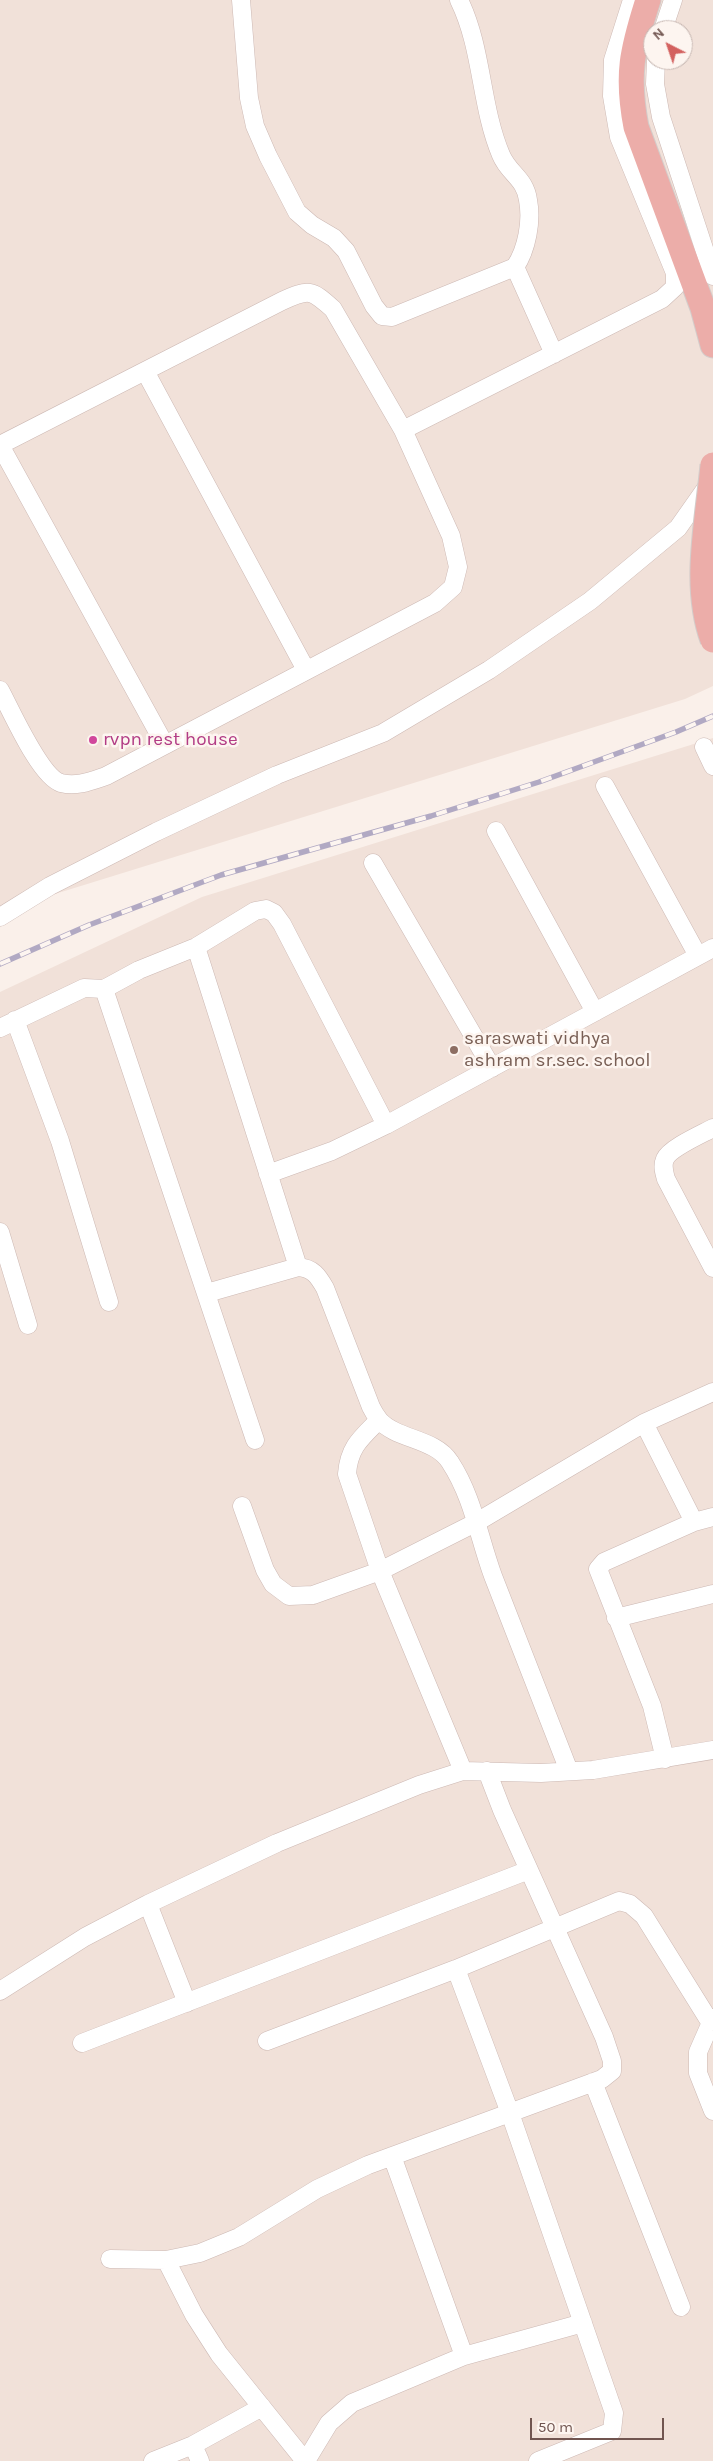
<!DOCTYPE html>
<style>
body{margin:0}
#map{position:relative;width:713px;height:2461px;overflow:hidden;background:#faf0ea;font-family:Karla,sans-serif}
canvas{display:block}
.north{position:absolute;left:643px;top:20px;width:50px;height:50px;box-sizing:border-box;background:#fdf5f0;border:1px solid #c5b5b0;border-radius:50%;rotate:319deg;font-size:14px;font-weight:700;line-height:20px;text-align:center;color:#715550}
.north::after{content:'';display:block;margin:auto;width:18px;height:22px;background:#d3615f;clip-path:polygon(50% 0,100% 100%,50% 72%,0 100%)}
.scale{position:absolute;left:530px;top:2418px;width:134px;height:22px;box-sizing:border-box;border:2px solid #715550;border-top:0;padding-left:6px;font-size:15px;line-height:18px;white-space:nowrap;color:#715550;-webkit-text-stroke:4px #fdf5f0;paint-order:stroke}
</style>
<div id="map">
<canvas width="713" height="2461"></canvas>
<div class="north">N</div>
<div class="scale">50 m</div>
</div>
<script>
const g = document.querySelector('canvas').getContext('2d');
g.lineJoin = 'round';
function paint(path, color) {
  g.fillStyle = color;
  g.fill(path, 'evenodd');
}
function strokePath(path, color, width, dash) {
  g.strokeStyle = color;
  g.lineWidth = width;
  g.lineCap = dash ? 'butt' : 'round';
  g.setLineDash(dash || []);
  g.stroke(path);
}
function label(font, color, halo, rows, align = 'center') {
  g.font = font + ' Karla,sans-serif';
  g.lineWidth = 5;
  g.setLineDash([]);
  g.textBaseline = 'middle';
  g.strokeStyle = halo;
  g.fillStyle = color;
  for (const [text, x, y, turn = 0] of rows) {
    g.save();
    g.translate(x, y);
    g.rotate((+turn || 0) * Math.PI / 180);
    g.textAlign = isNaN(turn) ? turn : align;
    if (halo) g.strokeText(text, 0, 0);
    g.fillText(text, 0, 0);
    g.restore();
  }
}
paint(new Path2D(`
 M0,0H713V686L685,699L0,911ZM653,30H683V60H653Z
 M713,738V2461H0V992L202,897Z`), '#f1e1d9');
const minor = new Path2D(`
 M241,0L249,98L255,126L268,156L297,212L312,225L334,238L346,251L374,306L382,316L392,317L515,267C527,249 532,221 528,200C525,178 509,174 501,155C480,105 483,49 459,0
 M663,30L673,0
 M656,60L655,84L661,117L713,276
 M515,267L554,354
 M145,371L306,670
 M403,430L662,299L675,287V273L619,137L612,96L613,60L632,0
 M0,445L282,301C309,289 311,289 333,309L403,430L451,536L458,567L453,587L435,603L106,776C91,781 77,787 61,783C40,777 11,710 0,690
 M0,445L165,745
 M704,747L713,766
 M605,786L698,956
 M496,831L595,1012
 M373,863L492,1068
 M0,917L50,886L156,832L277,775L383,733L489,670L590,601L678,528L709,484
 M196,947L298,1267
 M104,989L139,970L196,947L255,911L266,909L274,913L282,924L386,1125
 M15,1020L60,1141L109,1302
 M0,1028L84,988L104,989L255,1440
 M713,1128C702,1134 670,1148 665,1159C662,1166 664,1172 666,1179L713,1268
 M268,1174L332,1151L386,1125L713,948
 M0,1232L28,1325
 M207,1293L298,1267C313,1268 318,1276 325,1288L371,1407C373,1411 376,1416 379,1420C397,1440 435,1438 450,1462C473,1497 479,1538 493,1576C518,1641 544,1706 569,1771
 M379,1420C361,1438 349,1447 347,1474L380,1571L463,1771
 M644,1423L694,1522
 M242,1506L265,1570L273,1584L289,1596L313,1595L380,1571L477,1522L644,1423L713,1392
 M616,1618L713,1594
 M665,1759L652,1706L598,1569L604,1562L694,1522L713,1517
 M148,1904L187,2003
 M456,1969L510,2113L614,2413L612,2431L538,2461
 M0,1991L85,1937L148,1904L277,1843L419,1785L463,1771L541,1773L593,1770L713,1750
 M713,2018L698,2052V2073L713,2111
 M267,2041L456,1969L619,1901L630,1904L644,1916L710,2022
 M82,2043L529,1870
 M593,2082L681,2307
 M392,2156L464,2356
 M110,2259L166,2260L200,2253L239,2237L317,2189L368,2165L602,2079L612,2071V2061L604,2037L502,1810L487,1771
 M166,2260L194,2315L219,2354L305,2461
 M193,2445L200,2461
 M153,2461L193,2445L262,2407
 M306,2461L329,2423L352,2403L464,2356L583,2323`);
const highway = new Path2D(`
 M648,0C632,50 626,75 636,127L703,308L713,345`);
strokePath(minor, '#cdb9b4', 19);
strokePath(highway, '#d4ccca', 27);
strokePath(minor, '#fff', 18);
strokePath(highway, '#ecada9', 25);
const rail = new Path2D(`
 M0,964L89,925L221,875L431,816L539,782L676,732L713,716`);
strokePath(rail, '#b1a9c3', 5.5);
strokePath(rail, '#fdf5f0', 4, [11]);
const highwayBridge = new Path2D(`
 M713,465C708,521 693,585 713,640`);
strokePath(highwayBridge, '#d4ccca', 27, []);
strokePath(highwayBridge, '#ecada9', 25);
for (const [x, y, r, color] of [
 [93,740,5,"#d1479c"],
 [454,1050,5,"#8d6e63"]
]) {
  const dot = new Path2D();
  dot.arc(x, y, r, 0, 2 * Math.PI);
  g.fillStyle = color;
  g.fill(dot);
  strokePath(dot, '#fdf5f0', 2);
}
label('19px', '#b23c85', '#fdf5f0', [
 ["rvpn rest house",103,740]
], 'left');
label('19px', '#785e54', '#fdf5f0', [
 ["saraswati vidhya",464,1039],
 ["ashram sr.sec. school",464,1061]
], 'left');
</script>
